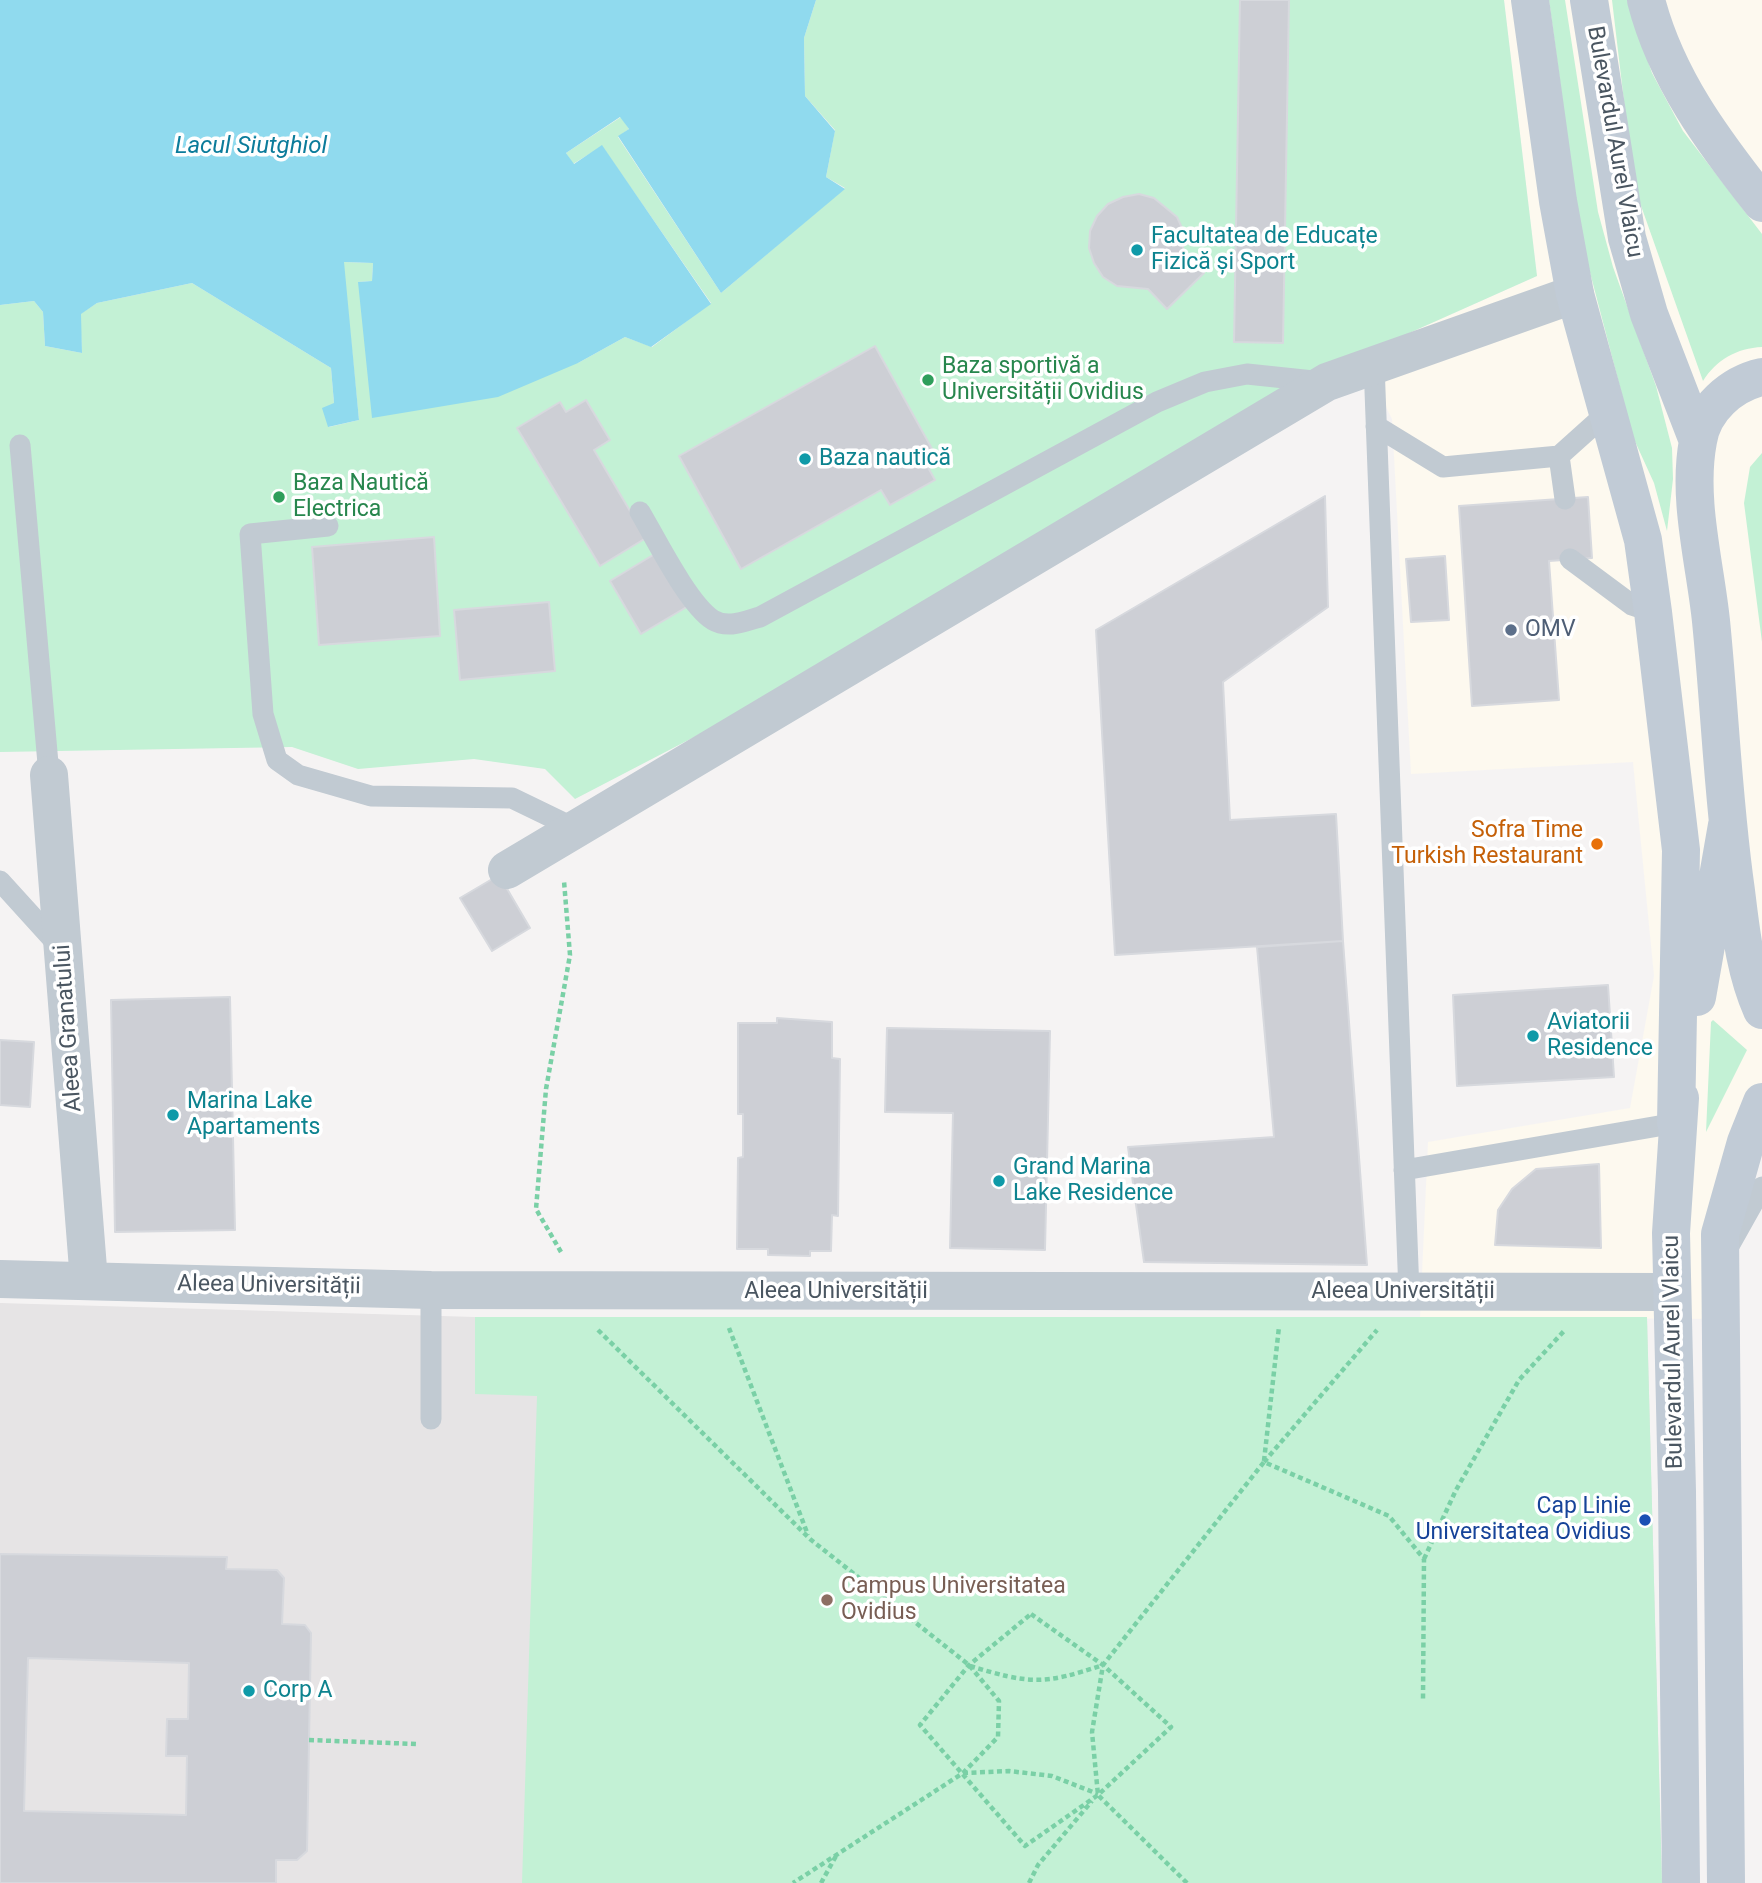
<!DOCTYPE html>
<meta charset="utf-8">
<style>
body{margin:0}
canvas{display:block;background:#f5f3f3}
</style>
<canvas width="1762" height="1883"></canvas>
<script>
const g = document.querySelector('canvas').getContext('2d');
g.lineJoin = 'round';
function paint(path, color) {
  g.fillStyle = color;
  g.fill(path, 'evenodd');
}
function strokePath(path, color, width, dash) {
  g.strokeStyle = color;
  g.lineWidth = width;
  g.lineCap = dash ? 'butt' : 'round';
  g.setLineDash(dash || []);
  g.stroke(path);
}
function label(font, color, halo, rows, align = 'center') {
  g.font = font + ' Roboto,sans-serif';
  g.lineWidth = 7;
  g.setLineDash([]);
  g.textBaseline = 'middle';
  g.strokeStyle = halo;
  g.fillStyle = color;
  for (const [text, x, y, turn = 0] of rows) {
    g.save();
    g.translate(x, y);
    g.rotate((+turn || 0) * Math.PI / 180);
    g.textAlign = isNaN(turn) ? turn : align;
    if (halo) g.strokeText(text, 0, 0);
    g.fillText(text, 0, 0);
    g.restore();
  }
}
paint(new Path2D(`
 M1504,0H1762V1140L1712,1319L1420,1317L1428,1142L1630,1108L1654,976L1633,762L1411,774L1392,419L1360,355L1537,276Z`), '#fdf9ef');
paint(new Path2D(`
 M0,1303L475,1317H1647L1662,1883H0Z`), '#e6e4e5');
paint(new Path2D(`
 M816,0H1504L1537,276L1360,355L700,734L575,799L545,769L474,759L358,769L292,747L0,752V305L34,301L43,312L45,346L82,353L80,314L97,303L192,283L331,368L334,403L329,427L359,420L343,262L373,263L372,281L358,282L578,363L625,337L652,347L711,303L602,146L573,164L566,153L621,117L629,129L618,137L721,293L845,188L826,177L835,130L805,96L804,38Z
 M1549,0H1565L1598,212L1613,267L1656,386L1672,448L1673,479L1667,531L1654,483L1633,437L1581,238Z
 M1612,0H1627L1652,73L1683,131L1762,234V347C1737,348 1716,360 1703,381L1634,186Z
 M1762,453V642L1744,503L1750,467Z
 M1713,1020L1747,1050L1706,1132L1711,1022Z
 M475,1317H1647L1662,1883H522L537,1396L475,1394Z`), '#c3f1d5');
paint(new Path2D(`
 M0,0H816L804,38L805,96L835,131L826,177L845,189L721,293L618,136L629,129L620,117L566,153L574,164L602,145L711,304L651,347L625,337L578,363L498,397L372,418L358,282L372,281L373,263L344,262L359,420L328,427L322,408L334,403L331,368L192,283L97,303L81,314L82,353L45,346L43,312L34,301L0,305Z`), '#90daee');
const building = new Path2D(`
 M1240,0H1289L1283,343L1234,342Z
 M1139,194L1154,198L1177,217L1183,230V253L1204,273L1167,309L1148,289L1117,286L1103,277L1094,263L1089,248L1090,231L1097,216L1108,204L1123,197Z
 M875,346L936,456L925,462L935,480L890,505L881,490L741,569L679,456Z
 M586,400L610,440L594,450L646,538L600,566L517,428L560,402L566,412Z
 M1325,496L1328,607L1223,682L1230,820L1336,814L1343,941L1115,955L1096,630Z
 M1588,497L1592,558L1549,561L1559,700L1472,706L1459,506Z
 M434,537L440,636L319,645L312,547Z
 M658,552L690,605L641,634L610,581Z
 M1445,556L1449,620L1411,622L1406,559Z
 M549,602L555,671L460,680L454,610Z
 M499,875L530,928L492,951L460,898Z
 M1343,941L1367,1265L1144,1262L1128,1147L1274,1137L1257,947Z
 M1608,985L1614,1077L1457,1086L1453,995Z
 M230,997L235,1230L115,1232L111,1000Z
 M777,1018L832,1022V1058L840,1059L838,1216L832,1215L831,1251H810V1256L768,1255V1249H737L738,1158L743,1157V1114H738V1023H777Z
 M887,1028L1050,1031L1045,1250L950,1248L953,1113L885,1112Z
 M0,1040L34,1042L30,1107L0,1105Z
 M1599,1164L1601,1248L1495,1245L1498,1210L1512,1189L1536,1169Z
 M0,1554L227,1557L226,1569L277,1570L284,1578L282,1624L305,1625L311,1633L307,1851L297,1860H276V1883H0ZM28,1658L189,1663L188,1719H167L166,1756H187L186,1815L24,1811Z`);
paint(building, '#cdcfd5');
strokePath(building, '#d7d9de', 2);
strokePath(new Path2D(`
 M561,1252L536,1209L546,1089L570,955L564,881
 M729,1328L808,1535
 M598,1330L810,1539L969,1665L999,1701L998,1737L963,1773L793,1883
 M1264,1461L1279,1327
 M1264,1462L1377,1330
 M1424,1559L1456,1490L1519,1380L1564,1331
 M1031,1614L1103,1665L1171,1727L1098,1795L1025,1846L920,1725L969,1665Z
 M970,1666C1029,1684 1044,1685 1103,1665
 M309,1740L417,1744
 M963,1773L1009,1771L1052,1776L1098,1794
 M821,1883L836,1856
 M1029,1883L1038,1865L1092,1801
 M1187,1883L1098,1795L1092,1732L1103,1665L1264,1462L1389,1516L1424,1559L1423,1700`), '#7ad0a6', 4.5, [5, 3.5]);
strokePath(new Path2D(`
 M1374,364L1409,1293
 M1376,426L1443,467L1559,456
 M20,445L49,775
 M1565,499L1559,456L1608,412
 M640,512C656,539 688,604 713,620C728,629 745,621 760,617L1157,402L1205,382L1247,374L1323,382
 M328,526L250,534L263,714L277,760L298,775L371,796L512,798L576,829
 M1570,559L1632,605L1653,612
 M0,881L59,946
 M1404,1170L1676,1123
 M1730,1244L1762,1187
 M431,1290V1419`), '#c1cad2', 21);
strokePath(new Path2D(`
 M49,775L89,1281
 M507,870L1327,382L1575,294
 M0,1279L431,1290L1672,1292`), '#c1cad2', 38);
strokePath(new Path2D(`
 M1530,0L1558,201L1575,294L1643,540L1653,612L1681,850L1676,1123
 M1589,0L1627,238L1649,314L1698,441
 M1646,0C1666,78 1713,141 1762,203
 M1762,377C1731,384 1703,409 1698,441C1687,499 1705,563 1711,621C1720,711 1723,801 1736,891C1741,932 1745,972 1762,1010
 M1697,997L1727,825
 M1680,1098L1671,1233L1677,1492L1681,1883
 M1726,1883L1720,1234L1746,1142L1762,1102`), '#c1cbd6', 38);
for (const [x, y, r, color] of [
 [1137,250,7,"#0f9aa8"],
 [928,380,7,"#2e9e5b"],
 [805,459,7,"#0f9aa8"],
 [279,497,7,"#2e9e5b"],
 [1511,630,7,"#5c6f8a"],
 [1597,844,7,"#e8710a"],
 [1533,1036,7,"#0f9aa8"],
 [173,1115,7,"#0f9aa8"],
 [999,1181,7,"#0f9aa8"],
 [1645,1520,7,"#1a4fb4"],
 [827,1600,7,"#8d6e63"],
 [249,1691,7,"#0f9aa8"]
]) {
  const dot = new Path2D();
  dot.arc(x, y, r, 0, 2 * Math.PI);
  g.fillStyle = color;
  g.fill(dot);
  strokePath(dot, '#fff', 2.5);
}
label('23px', '#4a5661', '#fff', [
 ["Bulevardul Aurel Vlaicu",1614,142,80],
 ["Aleea Granatului",69,1028,-94],
 ["Aleea Universității",269,1286,1],
 ["Aleea Universității",836,1292],
 ["Aleea Universității",1403,1292],
 ["Bulevardul Aurel Vlaicu",1674,1352,-91]
]);
label('23px', '#0d838f', '#fff', [
 ["Facultatea de Educațe",1151,237],
 ["Fizică și Sport",1151,263],
 ["Baza nautică",819,459],
 ["Aviatorii",1547,1023],
 ["Residence",1547,1049],
 ["Marina Lake",187,1102],
 ["Apartaments",187,1128],
 ["Grand Marina",1013,1168],
 ["Lake Residence",1013,1194],
 ["Corp A",263,1691]
], 'left');
label('23px', '#27864d', '#fff', [
 ["Baza sportivă a",942,367],
 ["Universității Ovidius",942,393],
 ["Baza Nautică",293,484],
 ["Electrica",293,510]
], 'left');
label('23px', '#4e5e75', '#fff', [
 ["OMV",1525,630]
], 'left');
label('23px', '#c56008', '#fff', [
 ["Sofra Time",1583,831],
 ["Turkish Restaurant",1583,857]
], 'right');
label('23px', '#164399', '#fff', [
 ["Cap Linie",1631,1507],
 ["Universitatea Ovidius",1631,1533]
], 'right');
label('23px', '#785e54', '#fff', [
 ["Campus Universitatea",841,1587],
 ["Ovidius",841,1613]
], 'left');
label('italic 24px', '#0c7c9b', '#fff', [
 ["Lacul Siutghiol",251,147]
]);
</script>
